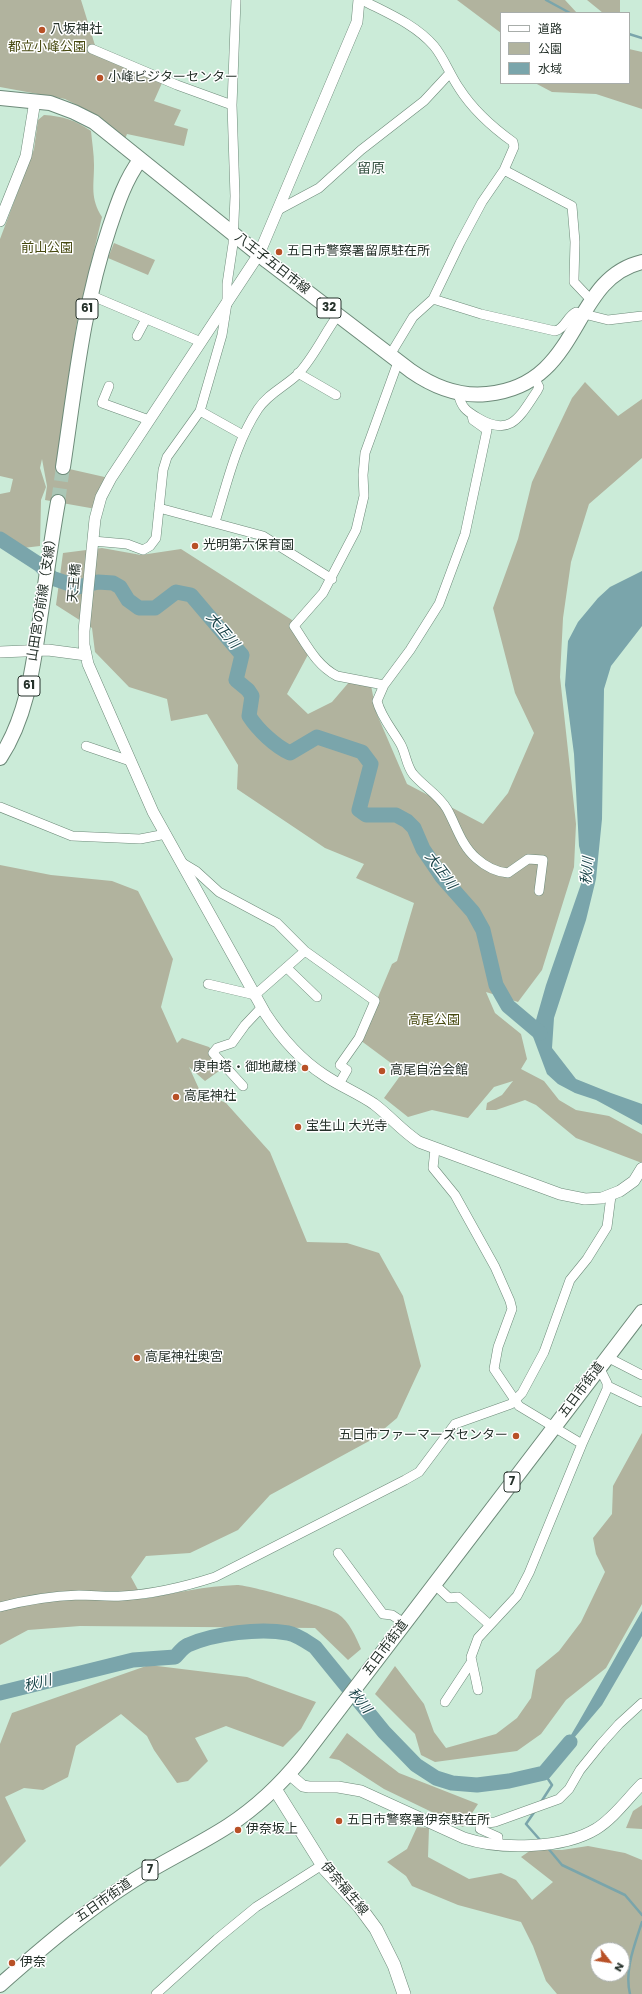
<!DOCTYPE html>
<meta charset="utf-8">
<style>
body{margin:0}
#map{position:relative;width:642px;height:1994px;overflow:hidden;background:#cbebd8;font-family:Poppins,"Noto Sans JP",sans-serif}
canvas{display:block}
.legend{position:absolute;left:500px;top:12px;width:130px;height:72px;box-sizing:border-box;background:#fff;border:1px solid #a8adaa;margin:0;padding:5px 7px;list-style:none;font-size:12px;color:#25312a}
.legend li{display:flex;align-items:center;gap:8px;height:20px}
.legend b{width:20px;border:1px solid #a8adaa}
.north{position:absolute;left:590px;top:1942px;width:40px;height:40px;box-sizing:border-box;background:#fff;border:1px solid #a8adaa;border-radius:50%;rotate:120deg;font-size:11px;font-weight:700;line-height:16px;text-align:center;color:#25312a}
.north::after{content:'';display:block;margin:auto;width:14px;height:18px;background:#b85127;clip-path:polygon(50% 0,100% 100%,50% 72%,0 100%)}
</style>
<div id="map">
<canvas width="642" height="1994"></canvas>
<ul class="legend">
<li><b style="height:5px;background:#fff"></b>道路</li>
<li><b style="height:11px;background:#b1b39e"></b>公園</li>
<li><b style="height:11px;background:#7aa5ab"></b>水域</li>
</ul>
<div class="north">N</div>
</div>
<script>
const g = document.querySelector('canvas').getContext('2d');
g.lineJoin = 'round';
function paint(path, color) {
  g.fillStyle = color;
  g.fill(path, 'evenodd');
}
function strokePath(path, color, width, dash) {
  g.strokeStyle = color;
  g.lineWidth = width;
  g.lineCap = dash ? 'butt' : 'round';
  g.setLineDash(dash || []);
  g.stroke(path);
}
function label(font, color, halo, rows, align = 'center') {
  g.font = font + ' Poppins,"Noto Sans JP",sans-serif';
  g.lineWidth = 3;
  g.setLineDash([]);
  g.textBaseline = 'middle';
  g.strokeStyle = halo;
  g.fillStyle = color;
  for (const [text, x, y, turn = 0] of rows) {
    g.save();
    g.translate(x, y);
    g.rotate((+turn || 0) * Math.PI / 180);
    g.textAlign = isNaN(turn) ? turn : align;
    if (halo) g.strokeText(text, 0, 0);
    g.fillText(text, 0, 0);
    g.restore();
  }
}
paint(new Path2D(`
 M0,0H81L98,55L162,83L154,101L181,110L174,125L188,129L184,146L127,134L125,139L100,120L98,116L65,99L0,87Z
 M457,0H565L577,13H501V33Z
 M587,0H620V13H603Z
 M629,49L642,52V109L596,94L552,92L535,83H629Z
 M44,115C62,116 75,120 91,131C92,142 94,154 94,165C94,186 90,198 102,217L77,322L56,466L109,478L96,509L45,500L47,486L42,459L40,468L46,487L41,500L40,546L23,548L0,534V494L10,492L13,479L0,476V239L34,149L38,120Z
 M114,243L155,260L148,275L108,258Z
 M585,382L618,416L642,399V458L589,504L571,562L563,618L560,677L576,824L574,867L542,970L518,1002L486,992L495,1013L521,1034L527,1059L521,1069L544,1081L559,1100L576,1110L609,1116L642,1134V1163L576,1138L536,1105L525,1100L496,1110H486L487,1103L502,1095L513,1081L494,1087L468,1118L432,1110L408,1117L384,1098L403,1072L360,1040L392,964L397,961L414,903L356,878L364,864L325,848L237,789L238,765L207,714L171,721L167,699L129,687L95,652L92,628L56,605L63,553L102,548L141,555L181,549L292,620L311,649L287,694L308,714L332,702L350,681L371,685L376,712L407,784L483,824L508,793L534,733L515,693L493,608L518,539L532,482L572,398Z
 M0,865L51,875L112,881L138,891L173,959L161,1007L177,1043L182,1038L209,1047L226,1066L205,1081L189,1067L200,1091L226,1103L270,1152L307,1242L347,1243L379,1253L403,1296L421,1366L397,1418L371,1440L270,1495L238,1530L190,1553L146,1556L131,1577L143,1599C174,1593 206,1586 237,1585C249,1585 328,1607 338,1614C349,1621 356,1637 361,1649L348,1660L315,1628L80,1626L28,1630L0,1645Z
 M642,1433V1604L606,1668L566,1700L541,1734L517,1751L435,1762L421,1755L415,1734L375,1694L395,1666L424,1704L434,1732L446,1748L496,1734L517,1718L531,1698L536,1670L559,1651L581,1622L605,1572L596,1554L593,1538L612,1514L613,1486Z
 M149,1665L247,1677L316,1702L301,1729L283,1747L226,1726L195,1738L208,1761L188,1781L177,1783L154,1750L147,1736L121,1714L76,1746L68,1777L43,1790L24,1788L5,1797L26,1841L0,1867V1744L12,1713Z
 M347,1733L399,1773L478,1804L463,1827L384,1789L339,1760L329,1758Z
 M642,1805V1829L626,1828L633,1811Z
 M417,1827L429,1828L428,1857L469,1879L501,1873L516,1880L532,1900L553,1882L521,1857L531,1850H562L588,1846L625,1853L642,1860V1994H557L546,1981L533,1946L521,1922L458,1905L412,1886L406,1876L387,1862L407,1849ZM598,1950H622V1974H598Z`), '#b1b39e');
paint(new Path2D(`
 M642,571V626L611,666L604,689L602,819L596,879L586,920L554,1018L552,1048L576,1079L611,1093L642,1104V1125L596,1100L575,1093L558,1084L547,1074L532,1034L546,985L581,884L584,865L579,846L574,754L565,685L568,641L578,622L598,598L610,587Z
 M642,1611V1636L620,1674L602,1705L557,1758C587,1710 613,1660 642,1611Z`), '#7aa5ab');
strokePath(new Path2D(`
 M546,0L570,13
 M629,34L642,38
 M541,1802L552,1785L544,1773
 M535,1811L526,1824L541,1841
 M547,1847L562,1865L625,1895L642,1915
 M630,1994C624,1970 635,1944 642,1922`), '#7aa5ab', 2.5);
strokePath(new Path2D(`
 M0,539L40,565L52,578L78,587L98,582L113,583L120,587L128,600L139,608H155L176,592L191,595L242,655L236,680L248,690L252,696L249,716C258,730 275,746 290,753L317,737L362,752L371,764L359,810L366,815H396L407,821L414,828L423,849L442,877L473,912L483,930L496,985L508,1006L540,1033
 M0,1693L133,1660L175,1657C179,1653 183,1647 188,1645C215,1633 260,1628 288,1633C298,1635 307,1642 315,1647L384,1732L416,1765L436,1778L452,1783L477,1785L509,1781L544,1773L570,1742`), '#7aa5ab', 15);
strokePath(new Path2D(`
 M58,502L63,467`), '#aac6b5', 14, [14, 7]);
const minor = new Path2D(`
 M362,0C387,13 415,24 434,46C444,58 450,75 459,88C473,110 492,127 513,142L514,147L504,170L482,202L460,243L433,299L413,317L390,355
 M92,49L177,85L232,105
 M504,170L572,206L575,242L574,278V282L592,301
 M278,210L319,188L361,150L424,101L450,73
 M90,295L201,342
 M433,299L481,314L555,331C565,329 567,316 576,312L608,320L642,316
 M137,336L146,319
 M298,373L336,395
 M109,386L102,403L149,420
 M458,393C461,407 466,411 478,418C511,438 520,416 537,391L539,387L534,377
 M200,411L243,435
 M472,415L473,420L487,430L465,534L439,604L410,650L384,685L377,701C381,717 392,729 400,743C406,753 406,765 413,774C424,787 438,794 447,809C456,825 461,845 476,858C486,867 495,872 508,873L528,859L543,860L539,891
 M159,508L263,536L332,579
 M215,522C227,484 236,442 258,409C268,394 284,387 297,375C313,359 324,334 338,315
 M93,541L127,544L143,550L150,546L156,538L163,470L167,457L200,411L222,335L227,303V284L233,244L235,196L232,105L236,0
 M384,685L337,676C316,665 307,645 294,626L323,593L356,530L364,496L363,475L365,453L398,362
 M86,746L130,761
 M0,807L72,836L140,839L166,834
 M181,862L196,871L219,892L277,923L305,951L375,1001L359,1038L340,1065L347,1070L339,1084
 M287,968L317,997
 M208,984L255,995L305,951
 M243,1086L213,1053L217,1048L232,1043L245,1025L262,1007
 M435,1149L433,1168L455,1195L495,1267L510,1301L512,1309L498,1347L494,1369L519,1406L582,1444
 M607,1357L642,1375
 M608,1386L641,1402
 M338,1553L383,1614L392,1615L404,1623
 M434,1584L449,1598L458,1597L490,1625
 M0,1607C26,1600 52,1596 79,1595C93,1595 107,1597 122,1596C154,1594 184,1587 215,1577L405,1480L419,1472L455,1424L511,1404L522,1393L544,1352L570,1280L587,1259L607,1227L611,1196
 M478,1690L471,1657L478,1638L517,1596L529,1573L582,1444L607,1389V1383L599,1367
 M445,1702L472,1661
 M498,1845V1837L480,1829V1824L495,1822L559,1799L569,1789L580,1770L601,1744L619,1724L642,1703
 M156,1994L217,1939L256,1907L322,1865`);
const tertiary = new Path2D(`
 M359,0L357,22L259,254L111,478L101,497L95,519L84,631V645L88,664L153,812L265,1013C280,1036 301,1060 324,1075C340,1086 358,1093 374,1104C390,1116 402,1131 419,1142L560,1194L585,1199L602,1198L620,1191L634,1181L642,1168
 M0,221L26,156L35,101
 M0,652L48,650L86,655
 M289,1774L303,1786L309,1787H338L361,1791L464,1838C500,1850 563,1849 596,1829C614,1818 627,1799 642,1784`);
const secondary = new Path2D(`
 M275,1789L325,1869L359,1906L376,1929L394,1965L404,1994`);
const primary = new Path2D(`
 M0,98L50,103L74,112L94,122L267,261L411,371C434,387 459,397 487,394C583,385 569,279 642,262
 M63,467C75,387 83,306 109,229C117,205 125,180 140,160
 M0,758C27,717 33,667 40,619C46,580 51,541 58,502
 M0,1985C42,1948 84,1912 131,1882C162,1862 197,1846 228,1826C257,1807 281,1784 302,1758L642,1312`);
strokePath(minor, '#6d8a79', 10);
strokePath(tertiary, '#6d8a79', 12);
strokePath(secondary, '#6d8a79', 14);
strokePath(primary, '#6d8a79', 16);
strokePath(minor, '#fff', 9);
strokePath(tertiary, '#fff', 11);
strokePath(secondary, '#fff', 13);
strokePath(primary, '#fff', 14);
for (const [x, y, r, color] of [
 [42,30,4,"#b85127"],
 [100,78,4,"#b85127"],
 [279,252,4,"#b85127"],
 [195,546,4,"#b85127"],
 [305,1068,4,"#b85127"],
 [382,1071,4,"#b85127"],
 [176,1097,4,"#b85127"],
 [298,1127,4,"#b85127"],
 [137,1358,4,"#b85127"],
 [516,1436,4,"#b85127"],
 [339,1821,4,"#b85127"],
 [238,1830,4,"#b85127"],
 [12,1963,4,"#b85127"]
]) {
  const dot = new Path2D();
  dot.arc(x, y, r, 0, 2 * Math.PI);
  g.fillStyle = color;
  g.fill(dot);
  strokePath(dot, '#fff', 1.5);
}
for (const [x, y, w] of [
 [329,308,24],
 [87,309,22],
 [29,686,22],
 [512,1482,16],
 [150,1870,16]
]) {
  const box = new Path2D();
  box.roundRect(x - w / 2, y - 10, w, 20, 3);
  g.fillStyle = '#fff';
  g.fill(box);
  strokePath(box, '#25312a', 1);
}
label('bold 12px', '#25312a', null, [
 ["32",329,308],
 ["61",87,309],
 ["61",29,686],
 ["7",512,1482],
 ["7",150,1870]
]);
label('13px', '#25312a', '#fff', [
 ["八坂神社",50,30],
 ["小峰ビジターセンター",108,78],
 ["五日市警察署留原駐在所",287,252],
 ["光明第六保育園",203,546],
 ["庚申塔・御地蔵様",297,1068,"right"],
 ["高尾自治会館",390,1071],
 ["高尾神社",184,1097],
 ["宝生山 大光寺",306,1127],
 ["高尾神社奥宮",145,1358],
 ["五日市ファーマーズセンター",508,1436,"right"],
 ["五日市警察署伊奈駐在所",347,1821],
 ["伊奈坂上",246,1830],
 ["伊奈",20,1963]
], 'left');
label('13px', '#464910', '#fff', [
 ["都立小峰公園",47,48],
 ["前山公園",47,249],
 ["高尾公園",434,1021]
]);
label('13px', '#25312a', '#fff', [
 ["八王子五日市線",272,264,38],
 ["天王橋",75,583,-85],
 ["山田宮の前線（支線）",43,597,-81],
 ["五日市街道",582,1390,-53],
 ["五日市街道",386,1648,-53],
 ["伊奈福生線",344,1889,50],
 ["五日市街道",104,1901,-35]
]);
label('14px', '#3a5546', '#fff', [
 ["留原",371,169]
]);
label('italic 14px', '#164045', '#fff', [
 ["大正川",222,631,50],
 ["大正川",440,871,53],
 ["秋川",588,871,-85],
 ["秋川",38,1684,-14],
 ["秋川",359,1701,51]
]);
</script>
